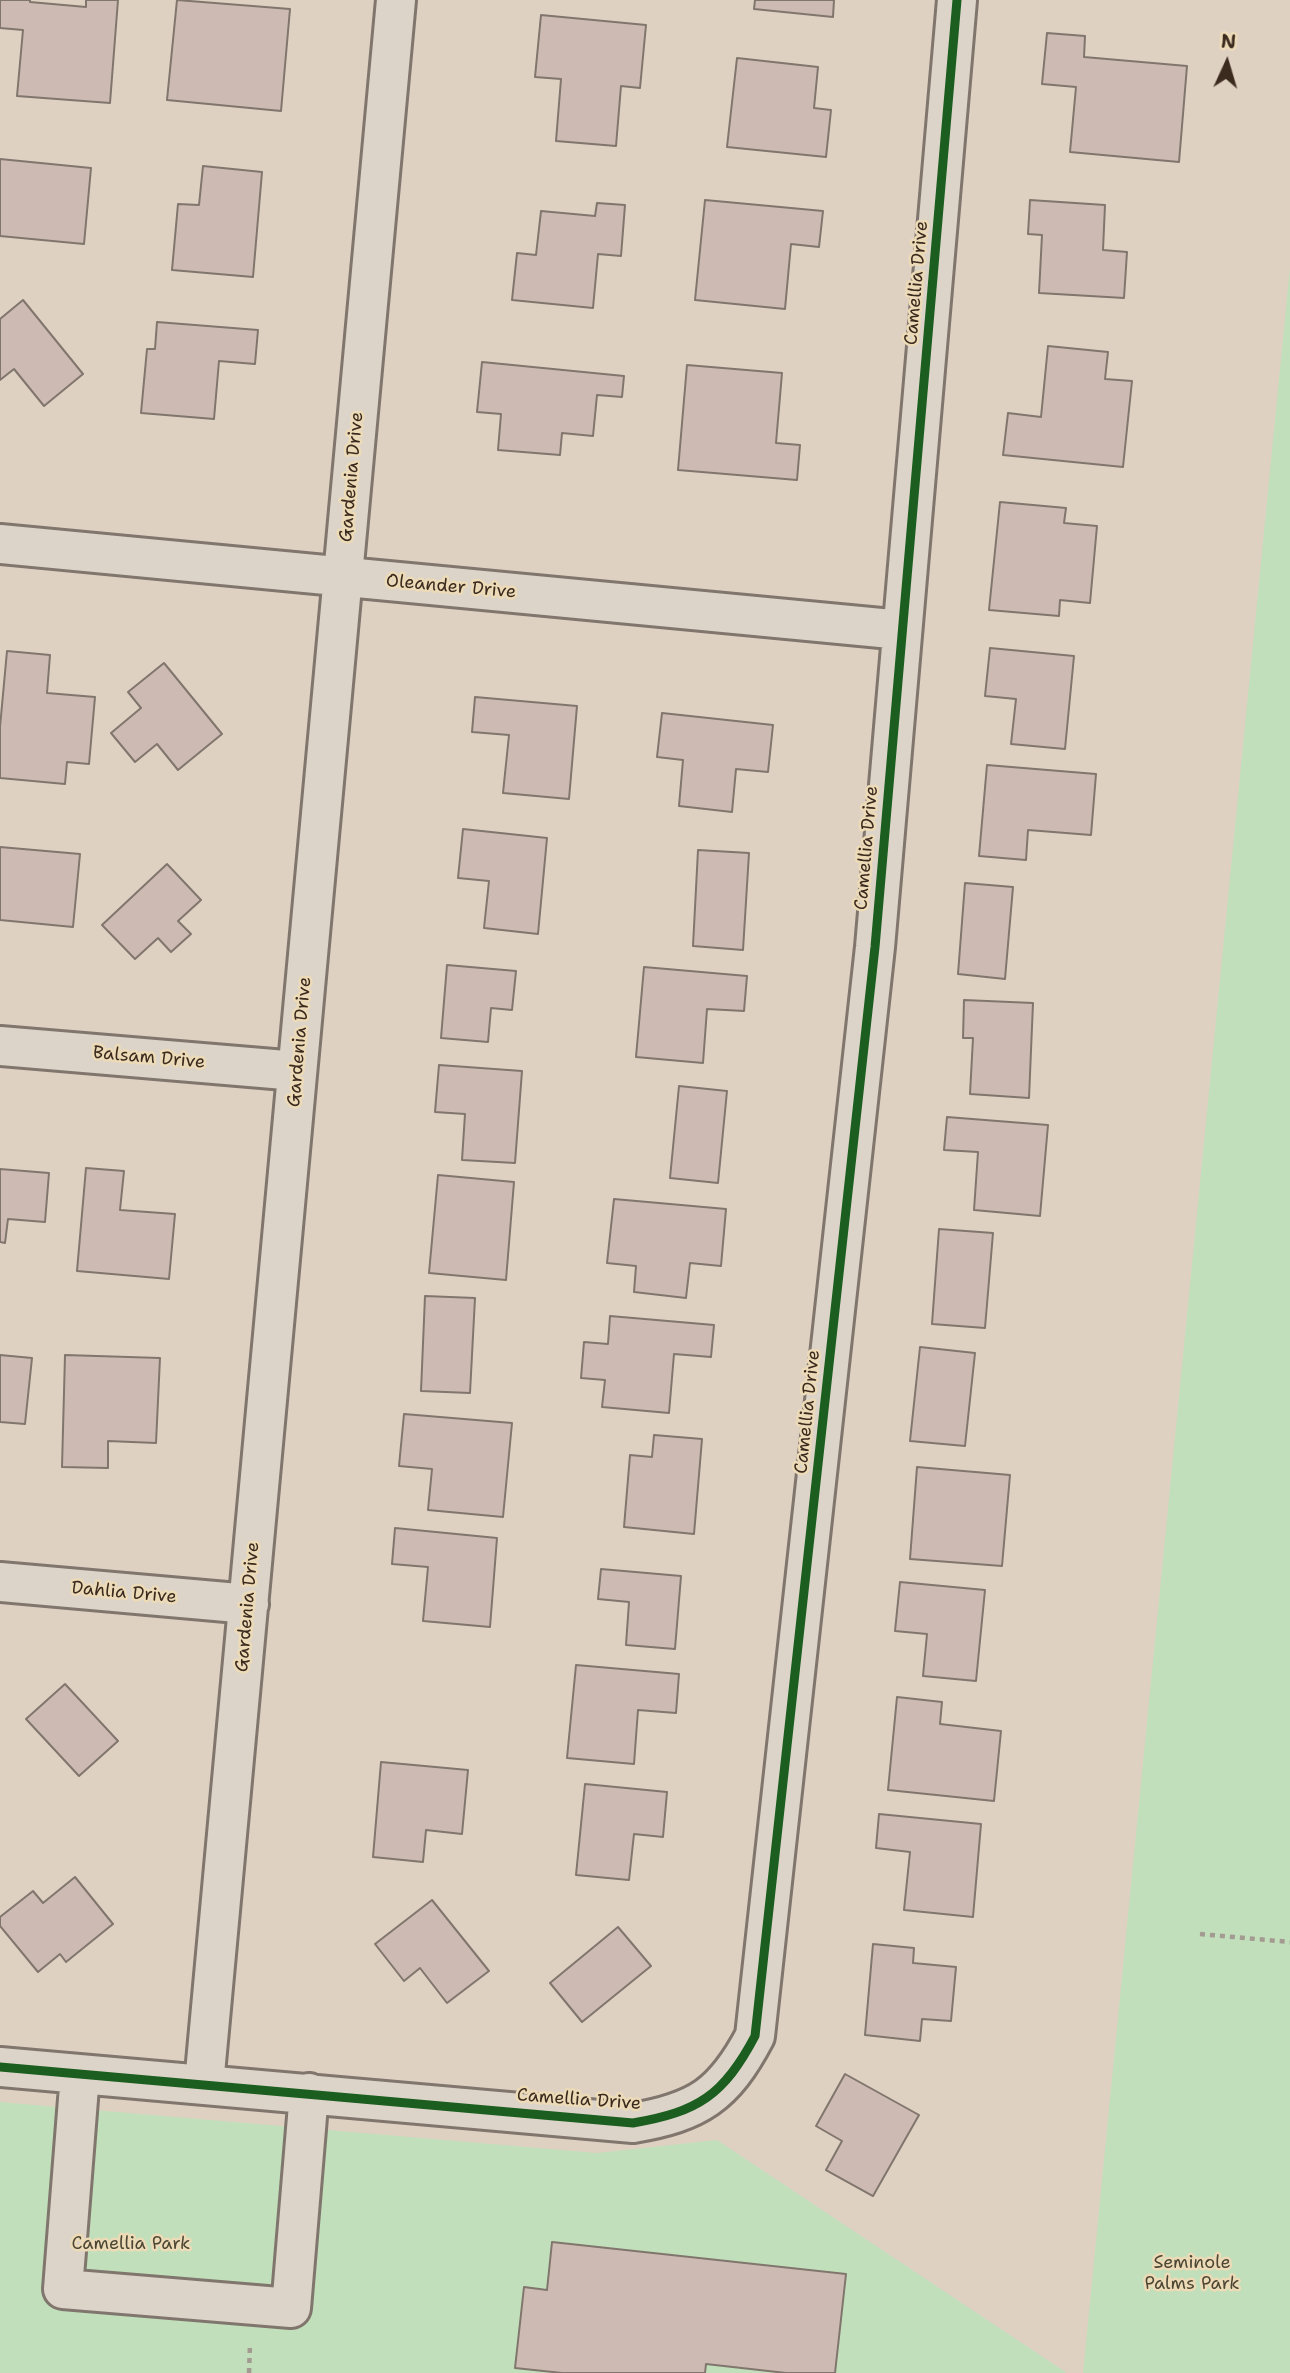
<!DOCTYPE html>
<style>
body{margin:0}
#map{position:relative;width:1290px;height:2373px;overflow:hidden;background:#dfd1c2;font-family:"Shantell Sans",sans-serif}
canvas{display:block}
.north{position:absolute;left:1192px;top:28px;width:70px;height:70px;-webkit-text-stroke:5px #eddbb8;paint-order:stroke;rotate:4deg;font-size:19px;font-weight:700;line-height:28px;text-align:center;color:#3b2a1e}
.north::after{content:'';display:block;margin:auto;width:24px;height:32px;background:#3b2a1e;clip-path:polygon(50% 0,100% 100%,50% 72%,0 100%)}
</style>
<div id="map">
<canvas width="1290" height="2373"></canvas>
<div class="north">N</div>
</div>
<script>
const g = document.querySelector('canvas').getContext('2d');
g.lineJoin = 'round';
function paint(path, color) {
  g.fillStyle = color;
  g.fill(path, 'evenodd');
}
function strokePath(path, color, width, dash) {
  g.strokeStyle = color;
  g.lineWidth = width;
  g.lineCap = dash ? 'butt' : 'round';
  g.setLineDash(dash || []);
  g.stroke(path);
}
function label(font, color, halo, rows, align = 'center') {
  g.font = font + ' "Shantell Sans",sans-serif';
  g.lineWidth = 5;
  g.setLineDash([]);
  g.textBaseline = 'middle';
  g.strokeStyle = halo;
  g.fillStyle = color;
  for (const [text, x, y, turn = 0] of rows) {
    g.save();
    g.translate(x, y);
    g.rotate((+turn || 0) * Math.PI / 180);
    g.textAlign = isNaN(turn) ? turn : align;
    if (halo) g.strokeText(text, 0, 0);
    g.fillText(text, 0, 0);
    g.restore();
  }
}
paint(new Path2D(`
 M1290,267V2373H1083Z
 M0,2102L597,2153L717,2140L1067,2373H0Z`), '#c1dfba');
const building = new Path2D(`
 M0,0H30V2L86,7V0H118L110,103L17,96L23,30L0,28Z
 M177,0L290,9L281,111L167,100Z
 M755,0H834L833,17L754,9Z
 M541,15L646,25L640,88L621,86L616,146L556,141L561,79L535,77Z
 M1047,33L1085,36L1084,57L1187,66L1179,162L1070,152L1076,87L1042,84Z
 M737,58L818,67L814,108L831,110L826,157L727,147Z
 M0,159L91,168L84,244L0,236Z
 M203,166L262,172L253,277L172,270L178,204L199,205Z
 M705,200L823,211L819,247L791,244L785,309L695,300Z
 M1030,200L1105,205L1103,250L1127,252L1124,298L1039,293L1042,235L1028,234Z
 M597,203L625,205L621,256L598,254L593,308L512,300L517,253L536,255L541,211L595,216Z
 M23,300L83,374L44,406L14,369L0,380V319Z
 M157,322L258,330L255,364L219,361L214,419L141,413L147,349H155Z
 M1048,346L1108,352L1105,379L1132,381L1123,467L1003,455L1008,413L1041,417Z
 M482,362L624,376L622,397L597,395L593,436L562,433L560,455L498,450L501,414L477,412Z
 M687,365L782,373L776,443L800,445L797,480L678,470Z
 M1000,502L1066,508L1064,523L1097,526L1090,603L1060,600L1059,616L989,610Z
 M990,648L1074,656L1065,749L1011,744L1016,699L985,696Z
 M7,651L50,655L47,693L95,697L89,764L67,762L65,784L0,778V727Z
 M164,663L222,734L178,770L157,744L135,762L111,733L141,708L128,692Z
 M475,697L577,706L569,799L503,793L509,735L472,732Z
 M662,713L773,725L768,772L736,769L732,812L679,806L683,760L657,757Z
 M987,765L1096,774L1091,835L1028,830L1026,860L979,856Z
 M463,829L547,838L538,934L484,928L489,881L458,878Z
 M0,847L80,854L73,927L0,920Z
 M698,850L749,853L743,950L693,946Z
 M167,864L201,900L178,921L191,934L171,952L158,938L135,959L102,925Z
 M965,883L1013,887L1005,979L958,974Z
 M447,965L516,971L512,1010L491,1008L488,1042L441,1038Z
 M644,967L747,976L744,1011L707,1009L703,1063L636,1057Z
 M964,1000L1033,1003L1029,1098L970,1094L973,1038H963Z
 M439,1065L522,1071L515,1163L462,1160L465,1114L435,1112Z
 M679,1086L727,1091L718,1183L670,1178Z
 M947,1117L1048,1125L1040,1216L974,1210L978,1152L944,1150Z
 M86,1168L124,1171L120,1210L175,1214L169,1279L77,1271Z
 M0,1169L49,1173L45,1222L8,1219L5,1243L0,1242Z
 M438,1175L514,1182L506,1280L429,1273Z
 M614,1199L726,1209L721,1266L690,1263L686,1298L634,1292L636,1266L607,1263Z
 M939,1229L993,1233L985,1328L932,1324Z
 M425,1296L475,1298L470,1393L421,1391Z
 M610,1316L714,1325L711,1357L674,1354L669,1413L602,1407L605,1380L581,1378L584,1342L608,1344Z
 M920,1347L975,1353L965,1446L910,1441Z
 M0,1355L32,1358L25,1424L0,1422Z
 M65,1355L160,1358L156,1443L108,1441V1468L62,1467Z
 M404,1414L512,1423L503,1517L428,1510L432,1469L399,1466Z
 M654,1435L702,1439L694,1534L624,1527L630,1455L652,1457Z
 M917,1467L1010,1475L1002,1566L910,1559Z
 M395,1528L497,1538L490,1627L423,1621L428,1567L392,1564Z
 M601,1569L681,1576L675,1649L626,1645L629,1602L598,1599Z
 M900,1582L985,1590L976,1681L923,1676L927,1634L895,1631Z
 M576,1665L679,1674L676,1713L638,1710L634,1764L567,1758Z
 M65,1684L118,1741L79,1776L26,1719Z
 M897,1697L942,1702L940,1724L1001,1731L994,1801L888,1790Z
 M381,1762L468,1770L462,1834L426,1830L423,1862L373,1857Z
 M585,1784L667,1792L663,1837L634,1834L629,1880L576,1875Z
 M879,1814L981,1824L973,1917L904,1910L910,1852L876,1848Z
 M75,1877L113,1924L66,1962L60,1954L38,1972L0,1926V1917L33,1891L43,1903Z
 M432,1900L489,1971L447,2003L420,1968L404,1981L375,1944Z
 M618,1927L651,1966L582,2022L550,1983Z
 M873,1944L914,1948L913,1963L956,1967L951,2021L922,2019L920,2041L865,2035Z
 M845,2074L919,2115L873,2196L826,2170L842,2141L816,2126Z
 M552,2242L846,2274L835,2373H786L706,2364L705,2373H562L515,2368L524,2287L547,2290Z`);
paint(building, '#cdbbb3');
strokePath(building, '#80766d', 2);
const minor = new Path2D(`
 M0,544L902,630
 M0,1046L297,1071
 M0,1582L249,1604
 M0,2067L633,2123C698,2112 724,2095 755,2036L875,947L957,0
 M80,2074L63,2289L291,2308L309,2093
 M204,2084L396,0`);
strokePath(minor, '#80766d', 44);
strokePath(new Path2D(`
 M1200,1934L1290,1942
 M249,2373L250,2344`), '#a39b91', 4.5, [5, 5]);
strokePath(minor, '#dcd4c8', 38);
strokePath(new Path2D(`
 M0,2067L633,2123C698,2112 724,2095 755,2036L875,947L957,0`), '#1b5e20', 9);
label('18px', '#3b2a1e', '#eddbb8', [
 ["Camellia Drive",917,283,-85],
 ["Gardenia Drive",352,477,-85],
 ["Oleander Drive",451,587,5],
 ["Camellia Drive",867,848,-85],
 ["Gardenia Drive",300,1042,-85],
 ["Balsam Drive",149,1058,5],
 ["Camellia Drive",808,1412,-84],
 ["Dahlia Drive",124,1593,5],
 ["Gardenia Drive",248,1607,-85],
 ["Camellia Drive",579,2100,4]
]);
label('18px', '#4c4734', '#eddbb8', [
 ["Camellia Park",131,2244],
 ["Seminole",1192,2263],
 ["Palms Park",1192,2284]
]);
</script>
